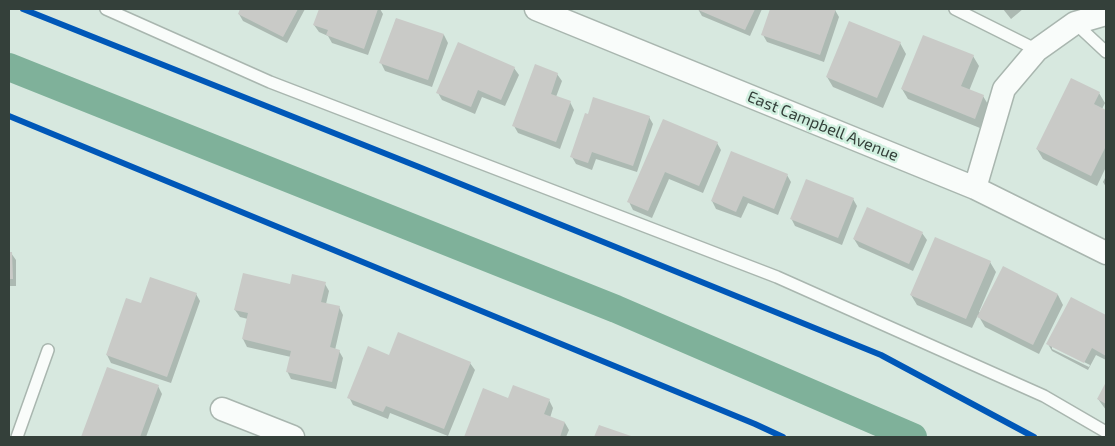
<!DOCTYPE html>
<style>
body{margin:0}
#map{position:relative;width:1115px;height:446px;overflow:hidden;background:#d7e8df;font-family:"Exo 2",sans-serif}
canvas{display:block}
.frame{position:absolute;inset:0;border:10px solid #34403a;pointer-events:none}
</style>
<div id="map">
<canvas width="1115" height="446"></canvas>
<div class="frame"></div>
</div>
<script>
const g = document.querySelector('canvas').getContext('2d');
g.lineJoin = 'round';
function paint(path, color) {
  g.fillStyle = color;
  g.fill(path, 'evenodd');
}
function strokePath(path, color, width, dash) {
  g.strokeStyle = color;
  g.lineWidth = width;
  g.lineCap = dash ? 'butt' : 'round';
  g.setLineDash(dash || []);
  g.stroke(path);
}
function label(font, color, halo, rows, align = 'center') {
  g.font = font + ' "Exo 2",sans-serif';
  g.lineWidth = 5;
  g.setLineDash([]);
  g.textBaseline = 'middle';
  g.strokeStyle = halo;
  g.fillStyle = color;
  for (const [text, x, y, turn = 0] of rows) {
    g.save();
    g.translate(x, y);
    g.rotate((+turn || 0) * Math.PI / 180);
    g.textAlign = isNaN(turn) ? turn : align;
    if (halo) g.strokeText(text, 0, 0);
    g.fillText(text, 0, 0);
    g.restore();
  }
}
paint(new Path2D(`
 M242,9H305L287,43L243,21L239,14Z
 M320,9H380L383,14L368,55L332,43L328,36L319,32L314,25Z
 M698,9H762L750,36L702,16Z
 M772,9L835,10L839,17L824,62L767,42L763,35Z
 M1003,9H1023L1011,19Z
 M396,19L444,35L448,43L432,87L385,71L381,63Z
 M900,43L906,54L883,108L833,87L827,77Z
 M973,56L979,66L969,91L983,96L989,106L980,128L908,99L902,89Z
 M514,68L519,75L505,106L482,97L475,114L442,100L438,93Z
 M557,74L562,81L556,97L570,102L574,110L560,149L518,133L514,126Z
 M1099,93L1105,103L1102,109L1106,111V167L1097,186L1043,159L1037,149Z
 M649,117L653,124L637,172L596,159L592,170L576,164L572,157Z
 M663,121L717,143L721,150L703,193L669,179L652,218L633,210L629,202Z
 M787,175L791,182L778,215L748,203L741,218L716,209L712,201Z
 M1106,176V187L1103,182Z
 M853,199L857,206L842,245L795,226L791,218Z
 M922,233L927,240L913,271L859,247L854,239Z
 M9,253H11L16,260V286H9Z
 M990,262L996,272L979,312L981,313L1003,268L1058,295L1063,305L1039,354L985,327L978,315L972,328L917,305L911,295Z
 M325,284L329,291L326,304L339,307L343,315L335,350L339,351L343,358L336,389L291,379L287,371L291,357L247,347L243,339L248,319L240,317L235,310L291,286Z
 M196,294L200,301L171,383L111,363L107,355L141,305Z
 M1071,299L1106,316V360L1096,355L1088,370L1052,351L1048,344ZM1052,346L1090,365L1089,367L1052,349Z
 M389,356L470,363L475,370L448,436L390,413L388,419L353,405L349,397Z
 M108,368L158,386L162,394L146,437H83Z
 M1106,384V410L1098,399Z
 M484,390L508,399L549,400L553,408L550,418L565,423L569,430L566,437H465Z`), '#0003');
strokePath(new Path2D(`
 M9,67L616,309L913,437`), '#7fb19a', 28);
paint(new Path2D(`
 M240,9H298L283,37L238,14Z
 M319,9H378L364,49L326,35L328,30L313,25Z
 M696,9H755L745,30Z
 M770,9H836L820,55L761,35Z
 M396,18L444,34L428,80L379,63Z
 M849,21L901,42L877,98L826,77Z
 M923,35L974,55L961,86L984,95L975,119L901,89Z
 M458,42L515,67L501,100L478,90L471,107L436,93Z
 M535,64L558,73L551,94L571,101L556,142L512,126Z
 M1071,78L1100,92L1094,104L1106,110V146L1091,176L1036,149Z
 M593,97L650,116L633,166L592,152L588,163L570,157L585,113L588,114Z
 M663,119L718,142L699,186L665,172L648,211L627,202Z
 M731,151L788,174L774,209L743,196L736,212L711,201Z
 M806,179L854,198L838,238L790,219Z
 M867,207L923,232L909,264L853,239Z
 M935,237L991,261L966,319L910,295Z
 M9,252H12L13,279H9Z
 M1003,266L1058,294L1033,345L977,317Z
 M243,273L290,284L292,274L326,282L321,302L340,306L330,347L340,350L332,382L286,372L291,351L242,339L248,313L234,310Z
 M150,277L197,293L167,377L106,355L126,298L141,303Z
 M1071,297L1106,315V356L1092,348L1084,363L1046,344Z
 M398,332L471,362L444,429L386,406L383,412L347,398L368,346L389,355Z
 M107,367L159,385L140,437H81Z
 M1106,382V404L1097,399Z
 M513,385L550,399L544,414L565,422L560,437H464L483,388L508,398Z
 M599,425L634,437H594Z`), '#c9cac7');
const service = new Path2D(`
 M106,9L270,82L777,277L1044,396L1106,432
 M955,9L1037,50
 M1075,23L1106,52
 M17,437L48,350`);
const minor = new Path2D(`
 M536,9L975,188L1106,253
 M975,188L1004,89L1037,50L1075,23L1106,14
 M222,409L293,437`);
strokePath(service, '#a9b6af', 14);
strokePath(minor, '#a9b6af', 25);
strokePath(service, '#f9fcfa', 11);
strokePath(minor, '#f9fcfa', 22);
strokePath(new Path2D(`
 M23,9L419,167L881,355L1034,437
 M9,116L755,424L783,437`), '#0057b8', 6);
label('16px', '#34403a', '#d0efdf', [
 ["East Campbell Avenue",823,126,22]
]);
</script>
